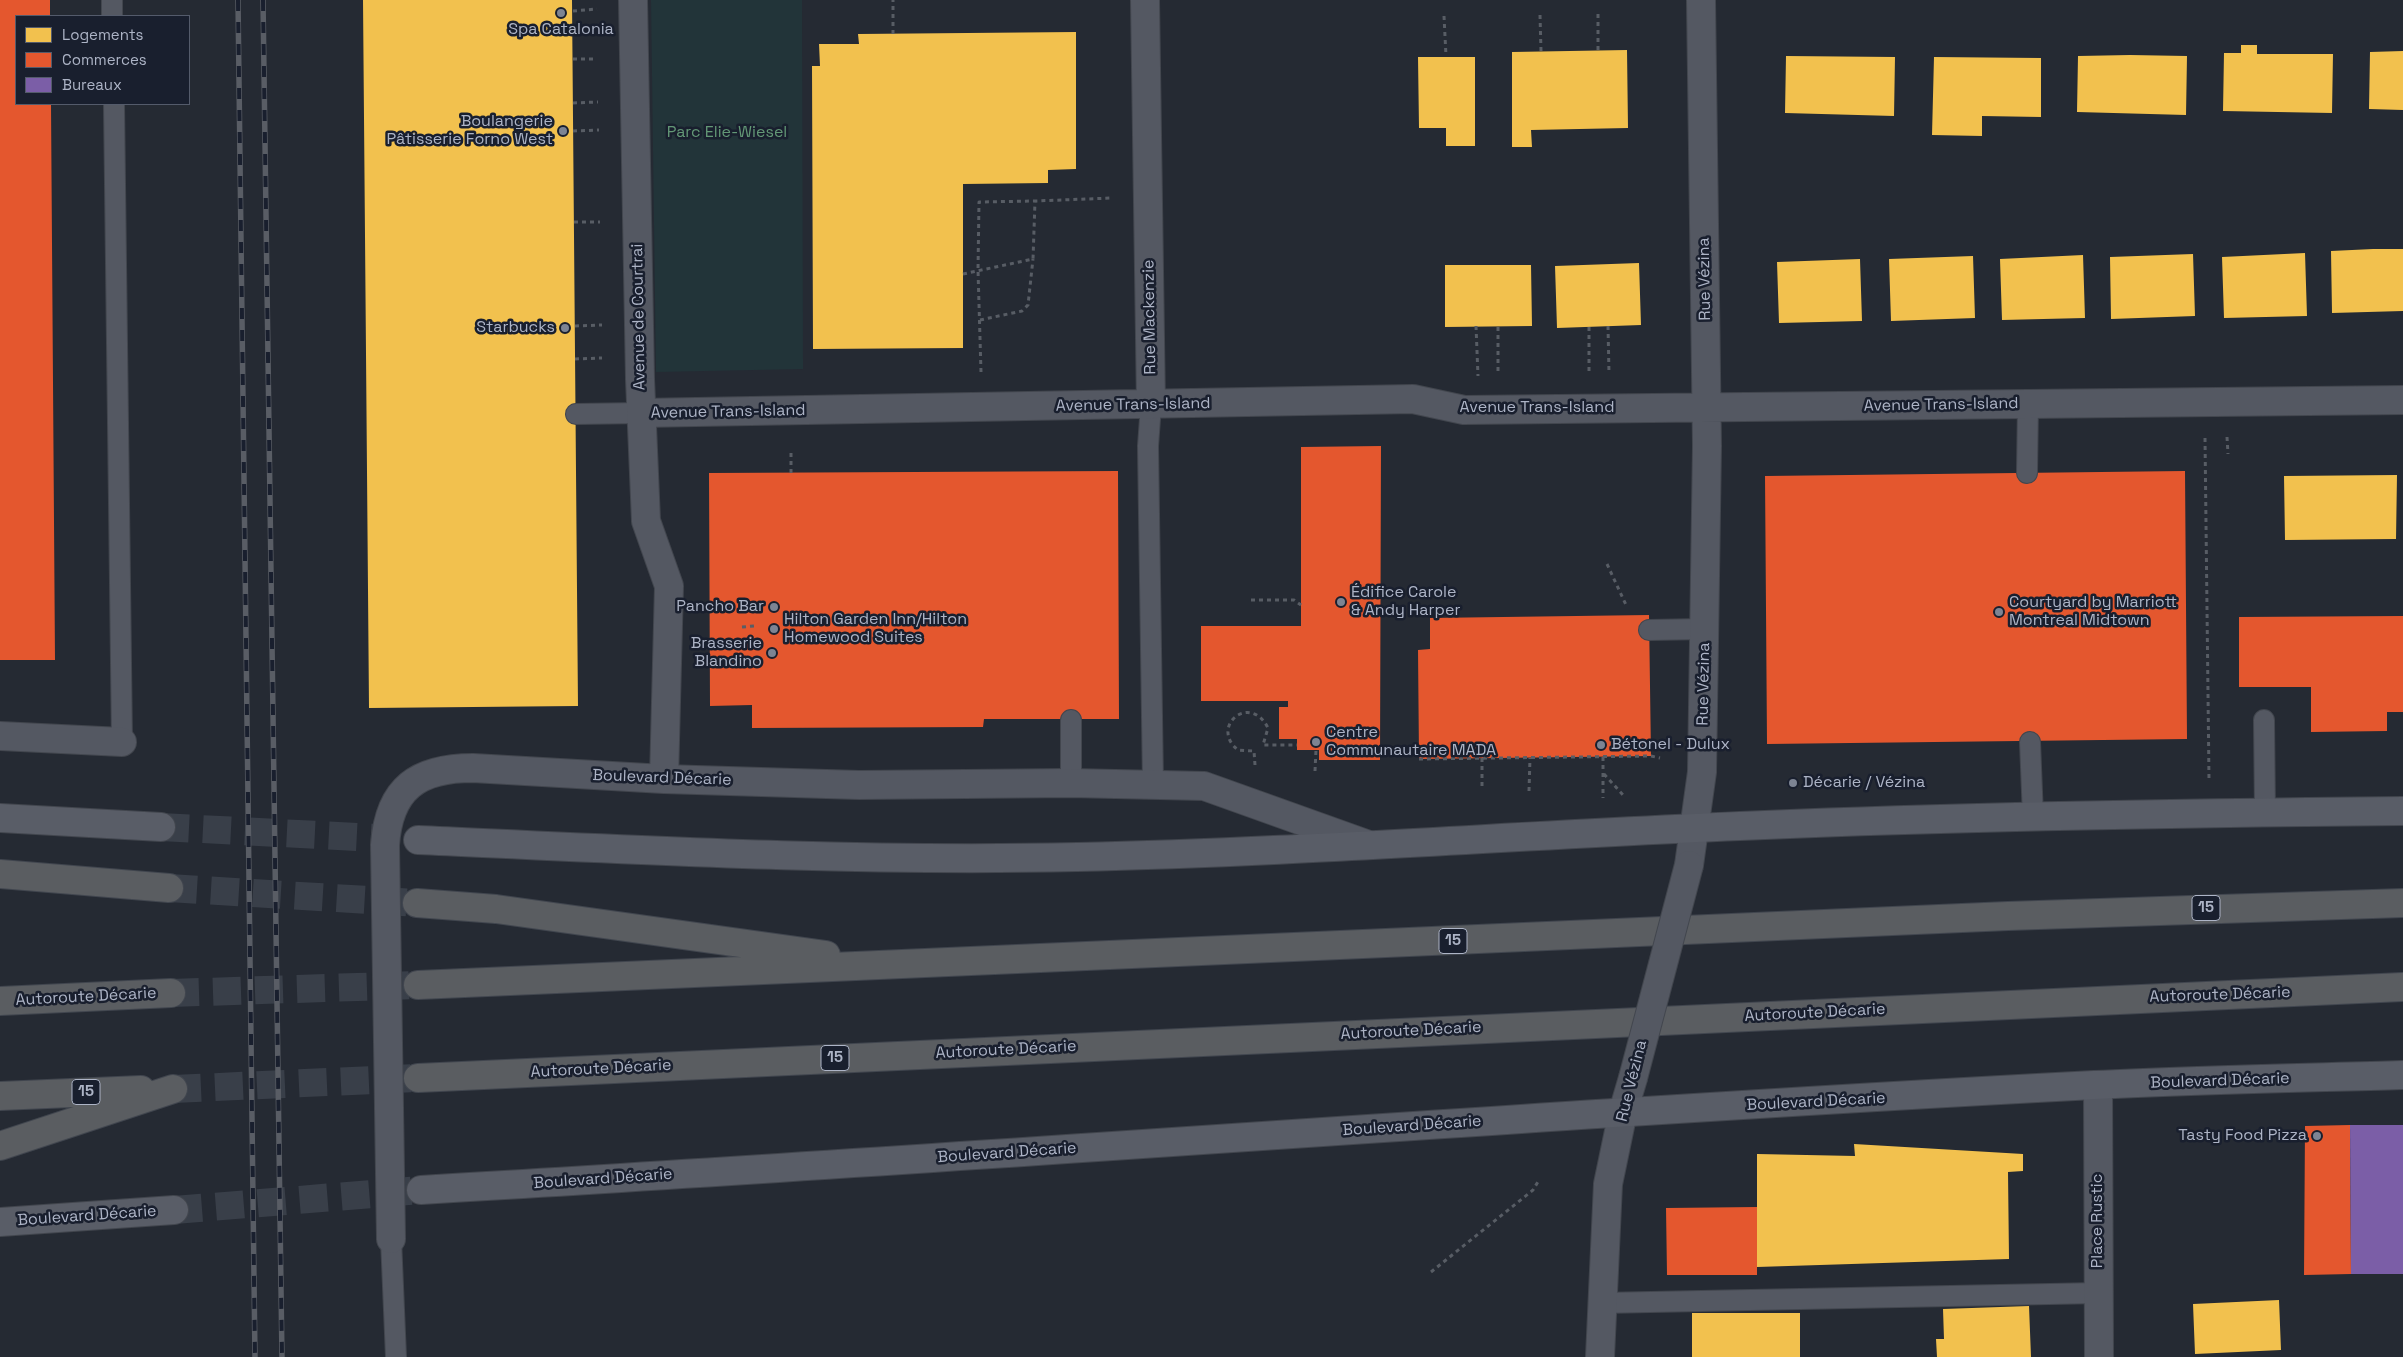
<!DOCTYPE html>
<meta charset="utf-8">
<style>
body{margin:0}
#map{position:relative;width:2403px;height:1357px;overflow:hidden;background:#252a33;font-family:"Space Grotesk",sans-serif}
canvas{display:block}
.legend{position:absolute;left:15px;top:15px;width:175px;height:90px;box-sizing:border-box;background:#191f2e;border:1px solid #545b6b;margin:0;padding:6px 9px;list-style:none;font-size:15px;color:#adb4c6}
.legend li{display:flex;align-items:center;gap:10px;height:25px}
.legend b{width:25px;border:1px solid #545b6b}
</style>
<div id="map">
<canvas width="2403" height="1357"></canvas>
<ul class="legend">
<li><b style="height:14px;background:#f2c14e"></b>Logements</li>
<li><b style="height:14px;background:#e4572e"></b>Commerces</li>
<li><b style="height:14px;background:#7b5ea7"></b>Bureaux</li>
</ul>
</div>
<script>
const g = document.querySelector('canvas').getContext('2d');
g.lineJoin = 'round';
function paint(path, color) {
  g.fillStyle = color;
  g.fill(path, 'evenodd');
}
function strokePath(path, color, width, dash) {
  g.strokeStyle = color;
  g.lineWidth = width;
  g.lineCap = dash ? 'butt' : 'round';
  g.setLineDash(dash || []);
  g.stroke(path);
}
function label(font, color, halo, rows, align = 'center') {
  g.font = font + ' "Space Grotesk",sans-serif';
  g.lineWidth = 5;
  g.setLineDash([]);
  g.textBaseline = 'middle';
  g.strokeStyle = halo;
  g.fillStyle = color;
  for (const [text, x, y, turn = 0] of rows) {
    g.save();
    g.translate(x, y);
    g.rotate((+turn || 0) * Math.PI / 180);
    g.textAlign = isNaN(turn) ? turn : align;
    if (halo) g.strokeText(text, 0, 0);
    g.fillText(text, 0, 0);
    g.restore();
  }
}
paint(new Path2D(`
 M651,0H802L803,369L656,372Z`), '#223439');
paint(new Path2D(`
 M363,0H572L578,706L369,708Z
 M1076,32V169L1048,170V183L963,184V348L813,349L812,66H820L819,44H859L858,34Z
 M2241,45H2257V54H2333L2332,113L2223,111L2224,53H2241Z
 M1627,50L1628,128L1531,130L1532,147H1512V52Z
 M2403,51V110L2369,109L2370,52Z
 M2130,55L2187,56L2186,115L2077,112L2078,56Z
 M1786,56L1895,57L1894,116L1785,113Z
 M1418,57H1475V146H1446V128H1419Z
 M1934,57L2041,58V117L1982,116V136L1932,135Z
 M2373,249H2403V311L2332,313L2331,251Z
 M2305,253L2307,316L2224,318L2222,257Z
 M2193,254L2195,316L2111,319L2110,257Z
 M2083,255L2085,318L2002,320L2000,259Z
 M1973,256L1975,318L1891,321L1889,259Z
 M1860,259L1862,321L1779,323L1777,262Z
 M1639,263L1641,325L1557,328L1555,266Z
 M1445,265H1531L1532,326L1445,327Z
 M2397,475L2396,539L2285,540L2284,476Z
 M1854,1144L2023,1154V1171L2008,1172L2009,1259L1757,1267V1154L1855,1156Z
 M2279,1300L2281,1350L2195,1354L2193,1304Z
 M2029,1306L2031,1357H1937L1936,1339H1944L1943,1309Z
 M1692,1313H1800V1357H1692Z`), '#f2c14e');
paint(new Path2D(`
 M0,0H50V16H16V104H51L55,660H0Z
 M1381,446L1380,760H1319V750H1297V739H1279V707H1288V701H1201V626H1301V447Z
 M1118,471L1119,719H984L983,727L752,728V705L710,706L709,473Z
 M2185,471L2187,739L1767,744L1765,476Z
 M1649,615L1651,756L1419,759L1418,650L1430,649V618Z
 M2403,616V712H2387V731L2311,732V687H2239V617Z
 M2350,1125L2351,1274L2304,1275L2305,1126Z
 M1757,1207V1275H1667L1666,1208Z`), '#e4572e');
paint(new Path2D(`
 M2350,1125H2403V1274H2351Z`), '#7b5ea7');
strokePath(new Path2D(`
 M161,827L418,840
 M174,1210L421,1190`), '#393f49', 28, [28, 14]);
strokePath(new Path2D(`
 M169,888L417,903
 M171,993L418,985
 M173,1089L418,1078`), '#393f49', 28, [28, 14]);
const lane = new Path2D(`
 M112,0V16
 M114,104L122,742
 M1151,405L1148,446L1153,784
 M576,414L641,413
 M2027,473L2028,403
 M1649,630L1704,629
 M2264,720L2265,813
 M2030,742L2033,817
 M1071,783V720
 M391,1239L396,1357
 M1601,1303L2099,1293`);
const street = new Path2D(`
 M633,0L640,379L646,521L669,586L664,779
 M1145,0L1151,405
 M641,413L1413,399L1464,410L2403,400
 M0,736L122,742
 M1689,865L1702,772L1707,446L1701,0
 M2098,1085L2099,1357
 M391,1239L385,845C389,788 418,768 473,768L664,779L859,785L1071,783L1204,786L1369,845
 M1600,1357L1608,1184L1623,1112L1633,1078`);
const secondary = new Path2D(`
 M0,818L161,827
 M418,840C638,850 857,862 1077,857C1306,852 1535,834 1765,825C1977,816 2190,813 2403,811
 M421,1190C979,1158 1536,1114 2094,1085C2197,1080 2300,1078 2403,1075
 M0,1222L174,1210`);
const highway = new Path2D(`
 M0,874L169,888
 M417,903L496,909L826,955
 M418,985L2008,916L2403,903
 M0,1001L171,993
 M418,1078L2403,987
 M0,1096L141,1090
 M0,1146L173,1089`);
strokePath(lane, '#42464e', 22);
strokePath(street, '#42464e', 30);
strokePath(secondary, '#42464e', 30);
strokePath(highway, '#41464f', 30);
strokePath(new Path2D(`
 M573,11L597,9
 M1540,15L1541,51
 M1444,16L1446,56
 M893,34V0
 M1598,50V13
 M573,59H597
 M573,103L598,102
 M573,131L599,130
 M574,222H600
 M963,274L1033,259L1035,201L1112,198
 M980,320L1022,311L1028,305L1033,259
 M575,326L602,325
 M1476,326L1478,376
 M1608,326L1609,373
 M1498,327V374
 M1589,327V374
 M575,359L602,358
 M981,372L978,270L979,202L1035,201
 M2227,437L2228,454
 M2205,438L2209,779
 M791,473V449
 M1607,564L1627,607
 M1251,600H1294L1301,605
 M742,627L754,626
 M1603,757V798
 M1482,758V786
 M1419,759L1651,756L1660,758
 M1255,765L1254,751L1238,750C1209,727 1250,692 1268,728L1263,745H1297
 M1315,771L1316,750
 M1604,774L1623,795
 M1529,791L1530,758
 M1431,1272L1533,1190L1539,1180`), '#585d65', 3, [4, 4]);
strokePath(lane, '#545862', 20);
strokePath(street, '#545862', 28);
strokePath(secondary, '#595d67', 28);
strokePath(highway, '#5a5d61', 28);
const rail = new Path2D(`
 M238,0L255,1357
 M263,0L282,1357`);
strokePath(rail, '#595d65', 5.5);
strokePath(rail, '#191f2e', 4, [11]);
const streetBridge = new Path2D(`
 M1633,1078L1689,865`);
strokePath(streetBridge, '#42464e', 30, []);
strokePath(streetBridge, '#545862', 28);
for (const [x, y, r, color] of [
 [561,13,5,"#7d8493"],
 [563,131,5,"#7d8493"],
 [565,328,5,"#7d8493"],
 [1341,602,5,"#7d8493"],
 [774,607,5,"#7d8493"],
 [1999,612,5,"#7d8493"],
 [774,629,5,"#7d8493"],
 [772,653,5,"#7d8493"],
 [1316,742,5,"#7d8493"],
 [1601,745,5,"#7d8493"],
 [1793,783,5,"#7d8493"],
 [2317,1136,5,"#7d8493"]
]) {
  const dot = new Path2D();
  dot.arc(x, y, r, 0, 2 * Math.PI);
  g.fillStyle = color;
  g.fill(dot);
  strokePath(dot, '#191f2e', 2);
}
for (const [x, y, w] of [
 [2206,908,28],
 [1453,941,28],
 [835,1058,28],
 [86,1092,28]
]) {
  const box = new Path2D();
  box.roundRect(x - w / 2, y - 12.5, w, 25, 4);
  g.fillStyle = '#191f2e';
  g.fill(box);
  strokePath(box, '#adb4c6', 1);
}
label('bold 15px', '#adb4c6', null, [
 ["15",2206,908],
 ["15",1453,941],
 ["15",835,1058],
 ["15",86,1092]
]);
label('16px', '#adb4c6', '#191f2e', [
 ["Spa Catalonia",561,30,"center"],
 ["Boulangerie",553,122,"right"],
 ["Pâtisserie Forno West",553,140,"right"],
 ["Starbucks",555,328,"right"],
 ["Édifice Carole",1351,593],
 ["& Andy Harper",1351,611],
 ["Courtyard by Marriott",2009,603],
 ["Montreal Midtown",2009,621],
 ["Pancho Bar",764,607,"right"],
 ["Hilton Garden Inn/Hilton",784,620],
 ["Homewood Suites",784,638],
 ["Brasserie",762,644,"right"],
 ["Blandino",762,662,"right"],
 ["Centre",1326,733],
 ["Communautaire MADA",1326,751],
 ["Bétonel - Dulux",1611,745],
 ["Décarie / Vézina",1803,783],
 ["Tasty Food Pizza",2307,1136,"right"]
], 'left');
label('16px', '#639876', '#191f2e', [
 ["Parc Elie-Wiesel",727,133]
]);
label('16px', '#adb4c6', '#191f2e', [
 ["Rue Vézina",1705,279,-91],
 ["Avenue de Courtrai",639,317,-91],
 ["Rue Mackenzie",1150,317,-91],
 ["Avenue Trans-Island",1133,405,-1],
 ["Avenue Trans-Island",1941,405,-1],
 ["Avenue Trans-Island",1537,408],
 ["Avenue Trans-Island",728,412,-1],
 ["Rue Vézina",1704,684,-89],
 ["Boulevard Décarie",662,778,2],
 ["Autoroute Décarie",2220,995,-2],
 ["Autoroute Décarie",86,997,-3],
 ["Autoroute Décarie",1815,1013,-3],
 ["Autoroute Décarie",1411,1031,-3],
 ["Autoroute Décarie",1006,1050,-3],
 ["Autoroute Décarie",601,1069,-3],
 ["Rue Vézina",1632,1081,-76],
 ["Boulevard Décarie",2220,1081,-2],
 ["Boulevard Décarie",1816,1102,-3],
 ["Boulevard Décarie",1412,1126,-4],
 ["Boulevard Décarie",1007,1153,-4],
 ["Boulevard Décarie",603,1179,-4],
 ["Boulevard Décarie",87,1216,-4],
 ["Place Rustic",2098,1221,-90]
]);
</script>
